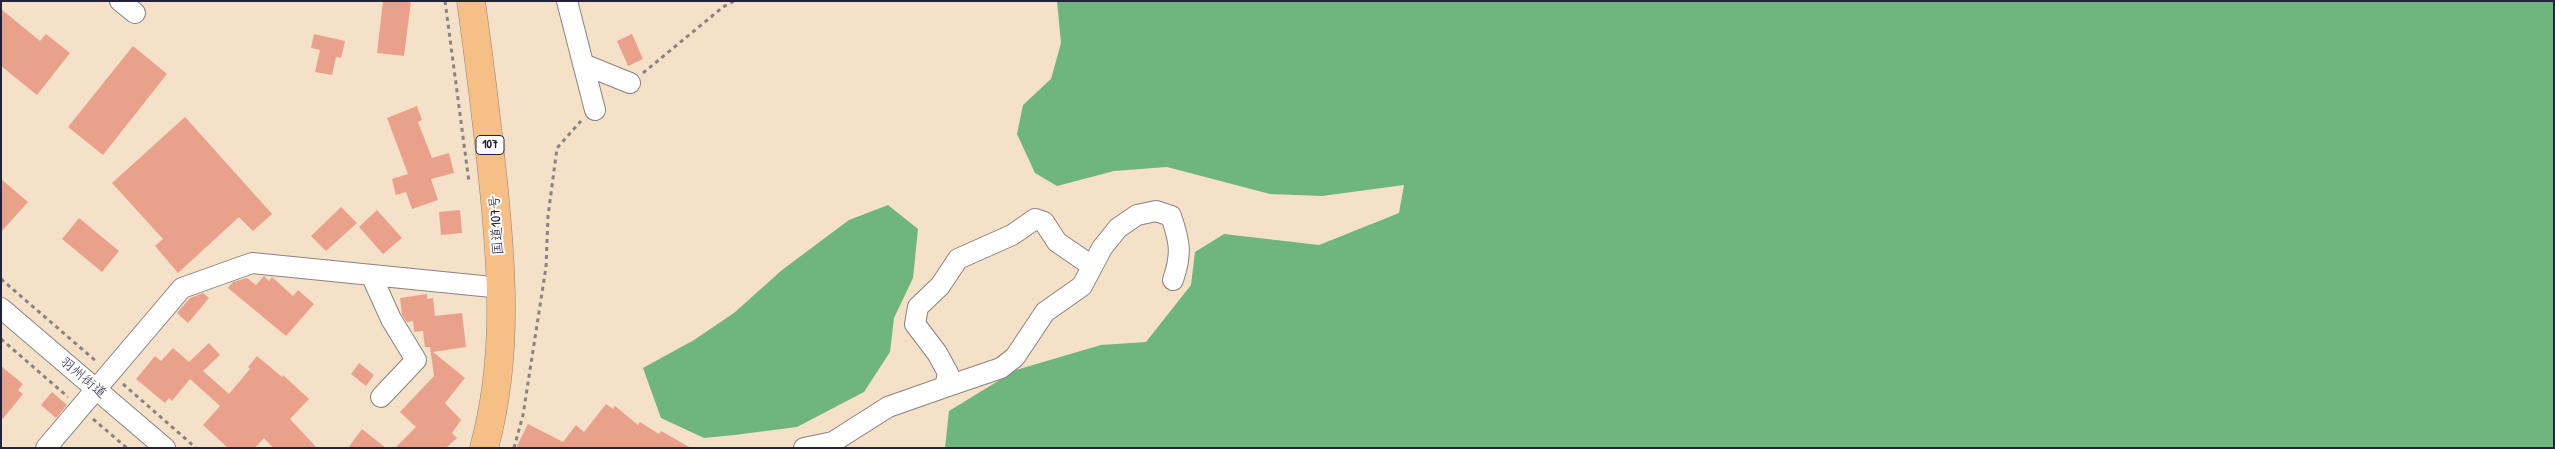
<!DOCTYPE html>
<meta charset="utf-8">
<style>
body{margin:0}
#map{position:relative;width:2555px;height:449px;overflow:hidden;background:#f4e1c7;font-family:"Patrick Hand",sans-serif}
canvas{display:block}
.frame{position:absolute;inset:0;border:2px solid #22223b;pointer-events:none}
</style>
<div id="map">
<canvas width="2555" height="449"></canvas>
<div class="frame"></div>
</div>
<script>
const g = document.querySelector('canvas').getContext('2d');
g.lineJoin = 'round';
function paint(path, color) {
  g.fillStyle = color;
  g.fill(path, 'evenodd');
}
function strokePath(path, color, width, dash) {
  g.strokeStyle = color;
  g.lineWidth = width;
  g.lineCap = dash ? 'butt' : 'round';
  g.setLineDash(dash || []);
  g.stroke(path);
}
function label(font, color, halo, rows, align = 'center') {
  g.font = font + ' "Patrick Hand","Klee One",sans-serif';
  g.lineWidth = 4;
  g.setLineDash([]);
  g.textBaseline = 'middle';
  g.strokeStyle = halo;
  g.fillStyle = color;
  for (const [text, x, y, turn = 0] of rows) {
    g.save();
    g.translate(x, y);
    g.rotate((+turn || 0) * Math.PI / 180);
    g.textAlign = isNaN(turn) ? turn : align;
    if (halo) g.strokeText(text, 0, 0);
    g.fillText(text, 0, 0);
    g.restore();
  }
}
paint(new Path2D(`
 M1057,1H2554V448H945L949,411L1016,370L1101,345L1146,342L1191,285L1195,252L1224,234L1319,245L1399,213L1404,185L1322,196L1270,194L1167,167L1114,171L1057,186L1035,173L1017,134L1023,105L1051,79L1061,43Z
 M888,205L918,229L913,278L894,318L890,352L864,392L797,427L734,435L704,438L661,418L643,368L694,340L734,313L782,270L849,220Z`), '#6eb67c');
paint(new Path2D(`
 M383,1H411L404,56L377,53Z
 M1,9L40,41L46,34L70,53L37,95L1,66Z
 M314,34L345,41L341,58L336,57L332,75L315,72L320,50L311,48Z
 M632,34L643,59L628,66L617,41Z
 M133,46L167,74L103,155L68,127Z
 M417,106L422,120L418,122L432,158L449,153L454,173L431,179L438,200L412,209L406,192L396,195L392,179L408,174L387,118Z
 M185,117L272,214L253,231L239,217L178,273L155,246L163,239L112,183Z
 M1,179L28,202L1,232Z
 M341,207L357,223L326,251L311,236Z
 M377,210L402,238L383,254L359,227Z
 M460,210L462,233L441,235L439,212Z
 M79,218L119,251L102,272L62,239Z
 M264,276L269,281L272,277L293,296L298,290L314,304L286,336L228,288L233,282L247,278L256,285Z
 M203,293L209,298L188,323L177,313L190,298Z
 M427,294V299L433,298L435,316L462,313L466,347L433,352L465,378L445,403L461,420L452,433L457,438L446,448H395L416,427L400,412L434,376L430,347H425L423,331L414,332L413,321L407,322L402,315L400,298Z
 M209,343L220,355L203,371L229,394L250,369L248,367L257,356L282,377L283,375L309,399L290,419L317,448H273L264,438L255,448H228L203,425L220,406L190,379L172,401L169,398L165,403L136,379L155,356L161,361L173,348L189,362Z
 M359,363L374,375L366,386L351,374Z
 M1,366L23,384L18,390L23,394L1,421Z
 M52,392L67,405L56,418L41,405Z
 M606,404L613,409L615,406L638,425L640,422L659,434L661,431L691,448H516L528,424L563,442L576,425L584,432Z
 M362,429L386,448H348Z`), '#eaa18b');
const minor = new Path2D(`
 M120,1L135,13
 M567,1L595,110
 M583,64L630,83
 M372,277L391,319L416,360L381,397
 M1,308L165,448
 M945,387L1001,368L1015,357L1045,312L1082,286L1102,248L1118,228L1137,215L1156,211L1171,216C1180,242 1182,254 1173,280
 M46,448L182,288L252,263L502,288
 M804,448L833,442L888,407L945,387L948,373L937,353L915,324L918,307L940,286L958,259L1012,235L1035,219L1044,222L1057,242L1092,266`);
const highway = new Path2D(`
 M471,1C479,58 486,114 492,171C502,264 509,357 484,448`);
strokePath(minor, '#8b8281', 22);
strokePath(highway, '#8b8281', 29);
strokePath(new Path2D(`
 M445,1L469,182
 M643,73L723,7L734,1
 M1,279L97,362
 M1,339L68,397
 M123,384L196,448
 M93,419L127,448
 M514,448L523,415L546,267L548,216L557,148L581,121`), '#8b8281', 3, [4, 4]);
strokePath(minor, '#fff', 20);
strokePath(highway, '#f5bf86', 28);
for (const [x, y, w] of [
 [490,145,28]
]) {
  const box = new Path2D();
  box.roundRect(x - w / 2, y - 9.5, w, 19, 4);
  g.fillStyle = '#fff';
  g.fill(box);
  strokePath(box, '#22223b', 1);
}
label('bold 12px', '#22223b', null, [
 ["107",490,145]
]);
label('14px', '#22223b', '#fff', [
 ["国道107号",497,225,-94],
 ["羽州街道",83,378,40]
]);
</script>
